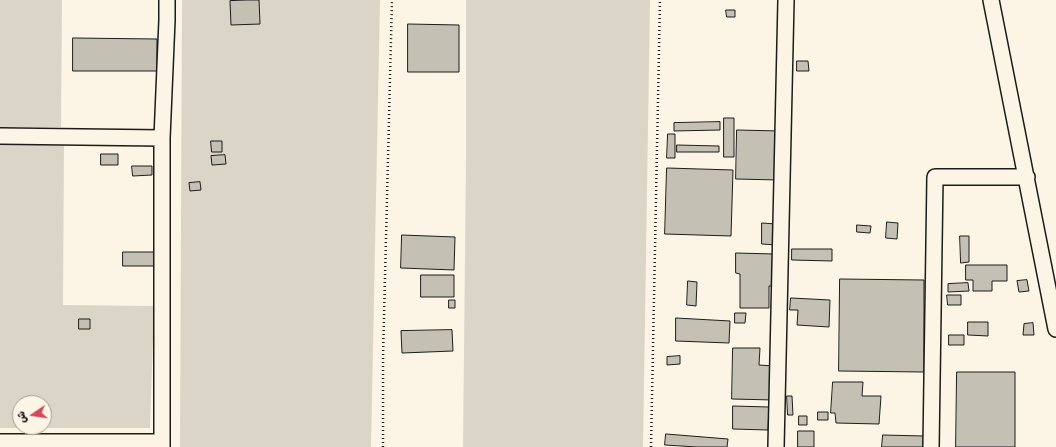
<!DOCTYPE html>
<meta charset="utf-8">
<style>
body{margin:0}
#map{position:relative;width:1056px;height:447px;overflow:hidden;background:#fcf5e5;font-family:Caveat,"Playpen Sans Arabic",sans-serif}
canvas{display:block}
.north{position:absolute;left:12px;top:395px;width:40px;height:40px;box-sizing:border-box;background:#fcf5e5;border:1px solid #a29e95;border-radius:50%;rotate:257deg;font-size:11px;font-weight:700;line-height:16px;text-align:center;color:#1c1c1c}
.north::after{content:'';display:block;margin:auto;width:14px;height:18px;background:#d1495b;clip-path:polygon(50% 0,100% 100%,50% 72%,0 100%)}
</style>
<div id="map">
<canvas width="1056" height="447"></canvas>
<div class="north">ش</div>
</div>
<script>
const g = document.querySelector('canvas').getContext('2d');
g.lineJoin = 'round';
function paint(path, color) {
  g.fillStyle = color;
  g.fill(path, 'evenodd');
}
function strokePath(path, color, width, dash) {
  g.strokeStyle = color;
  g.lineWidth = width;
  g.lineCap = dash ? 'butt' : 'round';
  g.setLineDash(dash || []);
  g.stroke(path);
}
paint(new Path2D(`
 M0,0H62L61,127H0Z
 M182,0H380L371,447H180Z
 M466,0H650L643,447H463L466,158Z
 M0,145H64L63,305L154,306L150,428H0ZM20,403H44V427H20Z`), '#dbd5c8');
const building = new Path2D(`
 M247,0H259L260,24L231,25L230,1Z
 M726,10H735V17H727Z
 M408,24L459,25V72H408Z
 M73,38L157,39V71H73Z
 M797,61H808L809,71H797Z
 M724,118H734V157H724Z
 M720,122V130L674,131V123Z
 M737,130L780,131L779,180L736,179Z
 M668,134H675V158H667Z
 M211,141H222V152H212Z
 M677,145L719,146V152H677Z
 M101,154H118V165H101Z
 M225,155L226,164L212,165L211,156Z
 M132,166H152V175L133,176Z
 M667,168L733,170L731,236L665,234Z
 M200,182L201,190L190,191L189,183Z
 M887,222L898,223L897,239L886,238Z
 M762,223L776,224V245L762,244Z
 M857,225L871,226L870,233L857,232Z
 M402,235L455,237L454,270L401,268Z
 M960,236H969V262L961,263Z
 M792,249H832V261L792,260Z
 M123,252H156V266H123Z
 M736,253L775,254V286H769V308H740V274L736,273Z
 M966,265H1007V281H992V291H973V280H966Z
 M421,275H454V297H421Z
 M840,279L924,280V372L839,371Z
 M1027,280L1029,291L1019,292L1017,281Z
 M688,281L697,282L696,306L687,305Z
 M968,283L969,291L948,292V284Z
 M947,295H961V305H948Z
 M791,298L830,300L829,327L797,325L798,310H790Z
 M449,300H455V308H449Z
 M735,313H746L745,323H735Z
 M676,318L730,321L729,343L676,341Z
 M79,319H90V329H79Z
 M968,322H988V336L968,335Z
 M1033,323L1034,335H1023L1024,324Z
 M452,330L453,351L402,353L401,331Z
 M949,335H964V345H949Z
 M733,348H760L759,365L774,366V400L732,399Z
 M680,356V364L667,365V357Z
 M957,372H1015V447H956Z
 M833,382H863L862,396H881L879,424L836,423L835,413H831Z
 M787,396H792L793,415H788Z
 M733,406L769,407L768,430L733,429Z
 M818,412H828V420H818Z
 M799,416H807V425H799Z
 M798,431H814V447H798Z
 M666,434L728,439L727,447H697L665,445Z
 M883,435L924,436V447H882Z`);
paint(building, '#c4c0b3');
strokePath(building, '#1c1c1c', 1);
const minor = new Path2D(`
 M991,0L1056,329
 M0,136L162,138
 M0,442H161
 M162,447V138L167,20V0
 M776,447L786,0
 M931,447L935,177H1027`);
strokePath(minor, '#1c1c1c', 18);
strokePath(new Path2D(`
 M383,447V357L392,0
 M651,447L660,0`), '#1c1c1c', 2.5, [1, 3]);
strokePath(minor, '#fcf5e5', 15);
</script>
